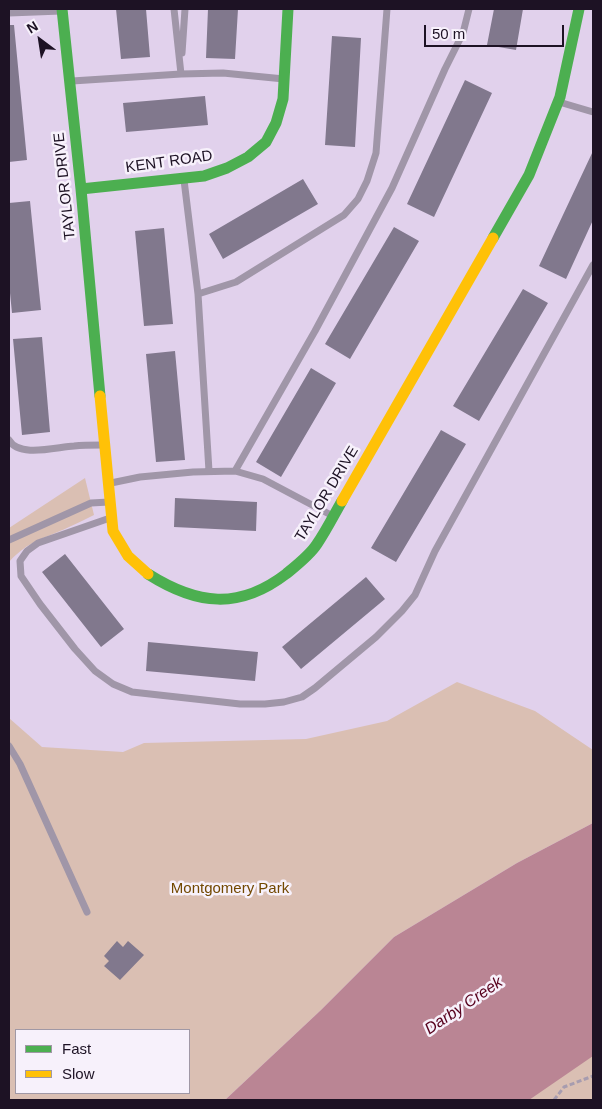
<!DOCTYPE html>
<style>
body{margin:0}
#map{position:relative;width:602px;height:1109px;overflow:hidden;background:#e1d1ec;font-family:Arial,sans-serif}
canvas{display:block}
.frame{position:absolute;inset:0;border:10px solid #1d1224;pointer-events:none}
.legend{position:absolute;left:15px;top:1029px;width:175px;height:65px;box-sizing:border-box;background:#f7f1fb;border:1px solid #a098a5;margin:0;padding:6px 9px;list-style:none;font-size:15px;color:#1d1224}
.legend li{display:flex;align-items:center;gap:10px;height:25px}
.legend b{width:25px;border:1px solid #a098a5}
.north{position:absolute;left:15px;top:15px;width:50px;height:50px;-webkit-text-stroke:4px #f7f1fb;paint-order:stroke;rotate:329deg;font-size:14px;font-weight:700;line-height:20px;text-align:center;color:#1d1224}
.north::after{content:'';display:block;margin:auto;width:18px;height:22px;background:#1d1224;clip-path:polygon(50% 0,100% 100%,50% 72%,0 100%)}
.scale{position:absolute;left:424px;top:25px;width:140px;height:22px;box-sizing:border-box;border:2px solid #1d1224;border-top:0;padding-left:6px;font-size:15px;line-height:18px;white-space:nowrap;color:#1d1224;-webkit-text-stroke:4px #f7f1fb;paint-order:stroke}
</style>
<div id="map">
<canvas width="602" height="1109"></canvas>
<div class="frame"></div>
<ul class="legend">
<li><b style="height:6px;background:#4caf50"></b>Fast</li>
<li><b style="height:6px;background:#ffc107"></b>Slow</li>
</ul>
<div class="north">N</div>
<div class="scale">50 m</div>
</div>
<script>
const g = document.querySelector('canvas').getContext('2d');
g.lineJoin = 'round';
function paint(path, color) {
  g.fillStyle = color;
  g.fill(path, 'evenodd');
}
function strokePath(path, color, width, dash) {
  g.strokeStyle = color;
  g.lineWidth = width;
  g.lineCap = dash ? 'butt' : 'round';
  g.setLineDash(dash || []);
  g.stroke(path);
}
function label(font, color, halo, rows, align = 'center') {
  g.font = font + ' Arial,sans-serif';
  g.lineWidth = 5;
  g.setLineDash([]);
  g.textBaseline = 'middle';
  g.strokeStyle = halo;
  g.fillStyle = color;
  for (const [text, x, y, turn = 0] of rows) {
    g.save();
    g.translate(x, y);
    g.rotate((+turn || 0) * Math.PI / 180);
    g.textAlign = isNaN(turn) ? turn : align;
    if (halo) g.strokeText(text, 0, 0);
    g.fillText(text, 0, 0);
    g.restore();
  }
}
paint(new Path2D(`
 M85,478L94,515C86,519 78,523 69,527C44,539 29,540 9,562V528Z
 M457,682L535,711L593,750V823L517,863L394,937L321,1010L225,1100H9V718L42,747L123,752L144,743L306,739L387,721ZM16,1030H189V1093H16Z
 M593,1042V1100H501Z`), '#dabfb3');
paint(new Path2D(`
 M593,823V1056L529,1100H225L321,1010L394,937L517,863Z`), '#ba8594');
paint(new Path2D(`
 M116,9H146L150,57L121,59Z
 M208,9H238L235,59L206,58Z
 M494,9H523L516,50L487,45Z
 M9,25H14L27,160L9,162Z
 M332,36L361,38L355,147L325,145Z
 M465,80L492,93L434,217L407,204Z
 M205,96L208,125L126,132L123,103Z
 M593,151V220L566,279L539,266Z
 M303,179L318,204L223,259L209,234Z
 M30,201L41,310L12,313L9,283V203Z
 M394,227L419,241L350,359L325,344Z
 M164,228L173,324L144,326L135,231Z
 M523,289L548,303L479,421L453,406Z
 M42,337L50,432L22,435L13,339Z
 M175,351L185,460L156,462L146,354Z
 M311,368L336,383L281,477L256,462Z
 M441,430L466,444L396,562L371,548Z
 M175,498L257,502L256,531L174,527Z
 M65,554L124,629L101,647L42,572Z
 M366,577L385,599L301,669L282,647Z
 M148,642L258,652L255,681L146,671Z
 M117,941L123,947L128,941L144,955L120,980L104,966L109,961L104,956Z`), '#81788d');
strokePath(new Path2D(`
 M554,1100L564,1087L593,1076`), '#a79caf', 3, [5, 2.5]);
strokePath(new Path2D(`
 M174,9L181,74
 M9,13L61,11
 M182,53L185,9
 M72,81L181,74L223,73L284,79
 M559,102L593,112
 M184,180L198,294L209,471
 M198,294L236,282L344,215L358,199L367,181L376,153L387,9
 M9,440C19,458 56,447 74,446C83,445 92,445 102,445
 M235,471L315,331L392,188L445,69L463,33L469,9
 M111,483L140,477L193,472L235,471L263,479L331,515
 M110,518L38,543L27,551L20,561L21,576L40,604L75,649L95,671L113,684L132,692L240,704H265L284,702L302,697L315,688L376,637L402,611L415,595L435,551L593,265
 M9,540L91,503L109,502
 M9,746L20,764L87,912`), '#a096a8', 7);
strokePath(new Path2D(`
 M62,9L81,189L100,396
 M81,189L204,176L227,168L248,157L266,142L276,123L283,99L288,9
 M493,238L529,175L560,97L579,9
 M148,574C197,605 239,610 286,574C297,565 310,555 317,544C326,531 334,515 342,501`), '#4caf50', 11);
strokePath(new Path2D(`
 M100,396L113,531L128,556L148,574
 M342,501L493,238`), '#ffc107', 11);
label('15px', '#1d1224', '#f7f1fb', [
 ["KENT ROAD",169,162,-8],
 ["TAYLOR DRIVE",65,186,-96],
 ["TAYLOR DRIVE",327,494,-59]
]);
label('15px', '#724800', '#f7f1fb', [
 ["Montgomery Park",230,889]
]);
label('italic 16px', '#57001c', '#f7f1fb', [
 ["Darby Creek",464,1006,-34]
]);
</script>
